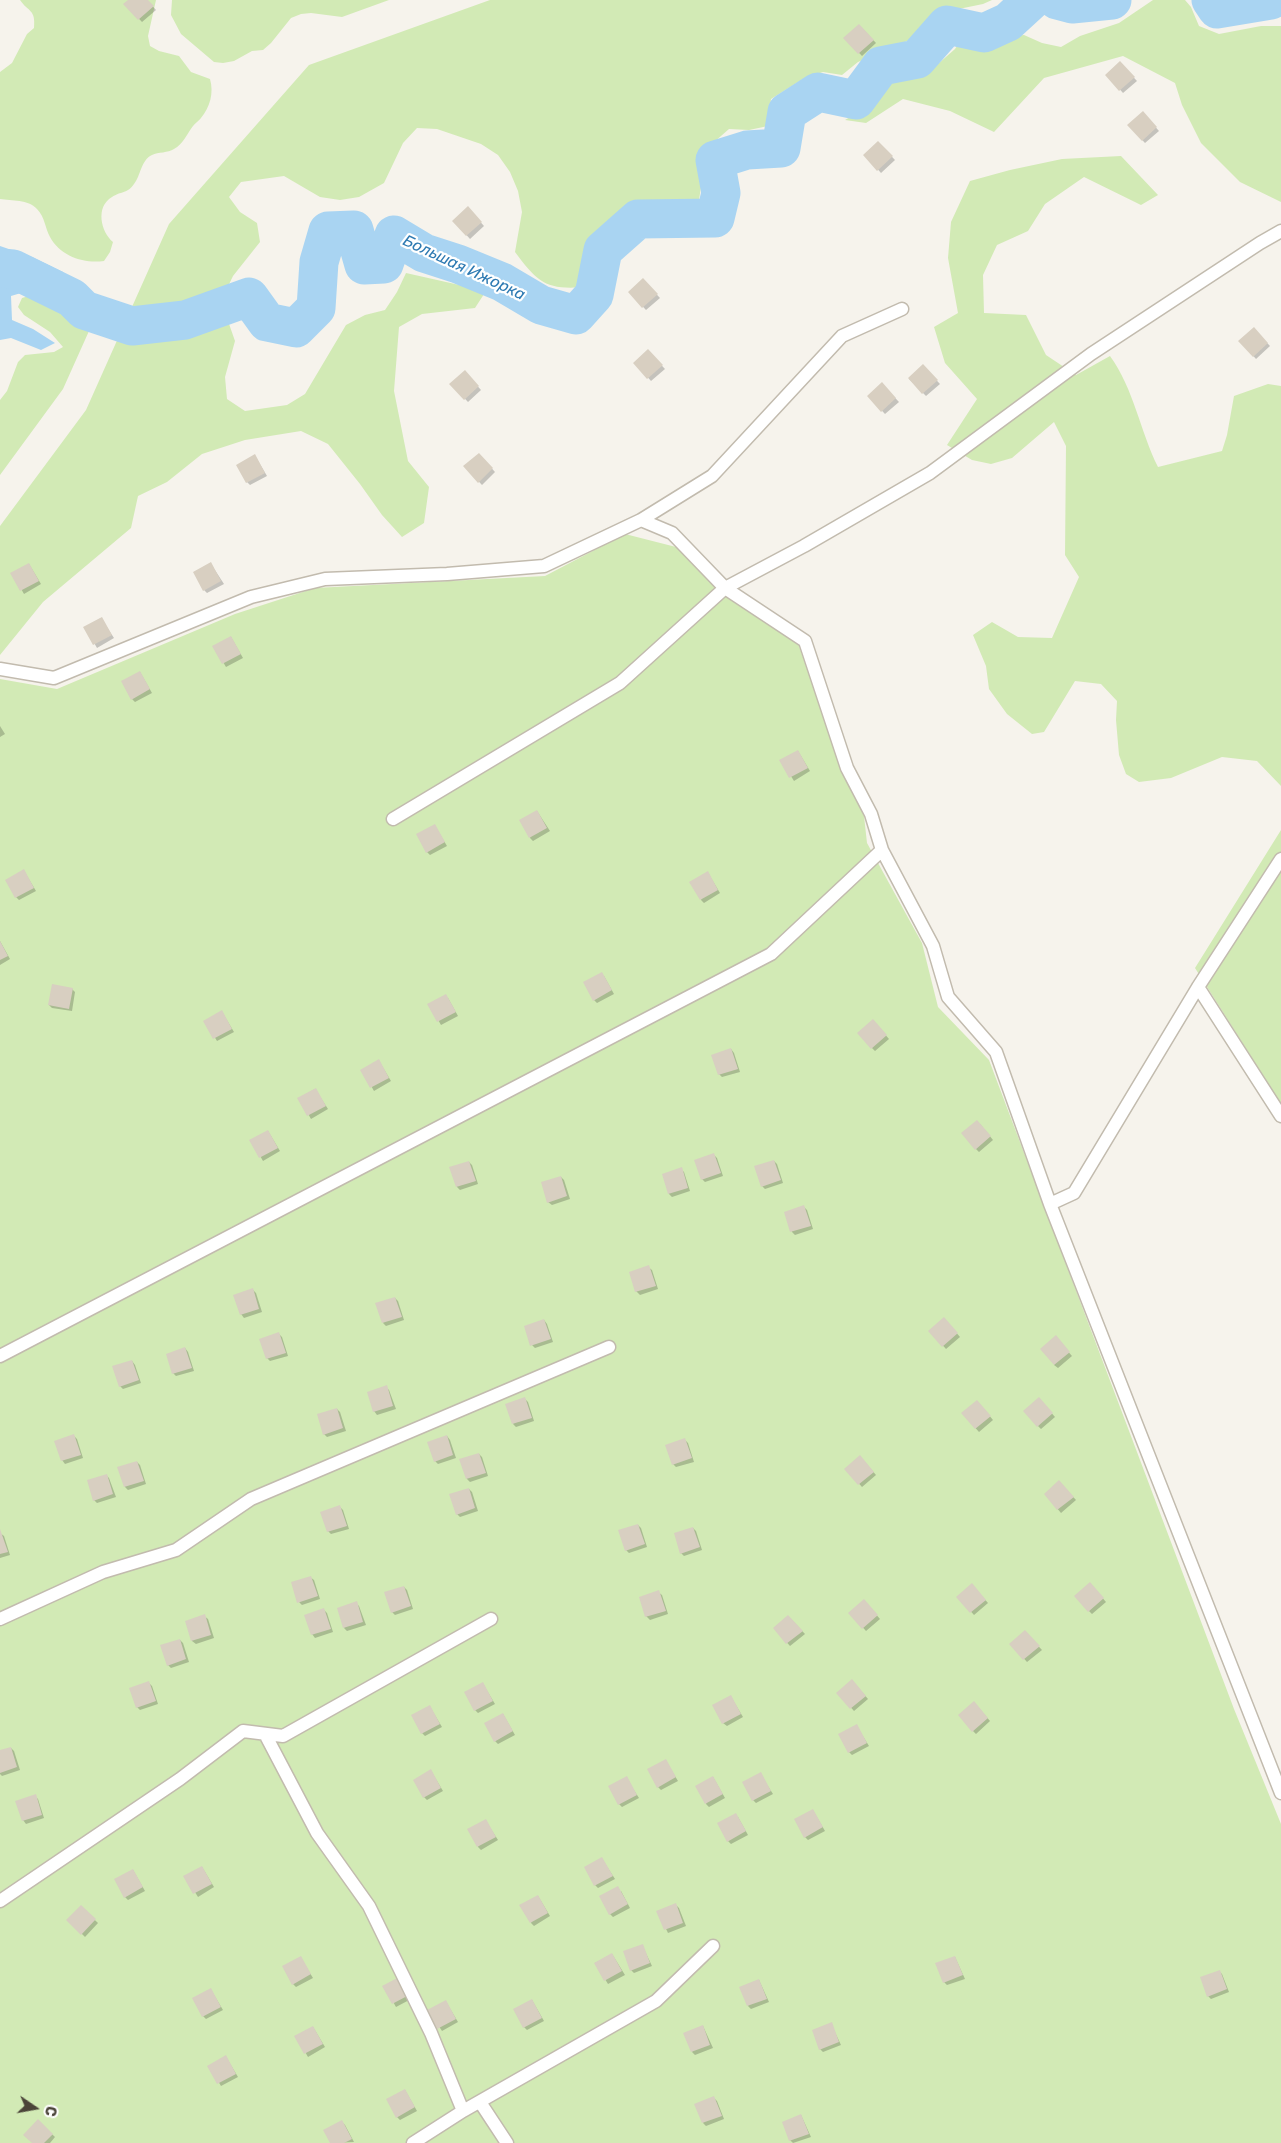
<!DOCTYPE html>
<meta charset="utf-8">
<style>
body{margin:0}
#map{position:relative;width:1281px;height:2143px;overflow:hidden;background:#f6f3ec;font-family:Rubik,sans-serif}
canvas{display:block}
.north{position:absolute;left:10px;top:2083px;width:50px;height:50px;-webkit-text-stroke:4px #fff;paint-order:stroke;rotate:102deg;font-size:14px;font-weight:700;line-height:20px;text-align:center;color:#4b4439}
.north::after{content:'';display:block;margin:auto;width:18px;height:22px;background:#4b4439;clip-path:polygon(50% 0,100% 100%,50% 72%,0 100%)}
</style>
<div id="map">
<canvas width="1281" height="2143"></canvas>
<div class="north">С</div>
</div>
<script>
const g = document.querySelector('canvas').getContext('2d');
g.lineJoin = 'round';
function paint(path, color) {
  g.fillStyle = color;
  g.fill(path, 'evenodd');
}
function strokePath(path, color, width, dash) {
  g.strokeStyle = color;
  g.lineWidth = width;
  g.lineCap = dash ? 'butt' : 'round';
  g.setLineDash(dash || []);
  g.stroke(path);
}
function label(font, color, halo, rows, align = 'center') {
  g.font = font + ' Rubik,sans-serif';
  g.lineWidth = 4.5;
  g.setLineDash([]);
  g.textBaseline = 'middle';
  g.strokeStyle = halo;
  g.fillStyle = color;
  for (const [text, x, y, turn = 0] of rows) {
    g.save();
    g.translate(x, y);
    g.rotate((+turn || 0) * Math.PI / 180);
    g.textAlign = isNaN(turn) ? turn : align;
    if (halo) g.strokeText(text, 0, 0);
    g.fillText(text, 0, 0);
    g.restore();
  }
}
paint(new Path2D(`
 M20,0H156L148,36L150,46L159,51L179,56L191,72L210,79C214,93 210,107 201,118C199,121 195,123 193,126C187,134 183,144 174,149C168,153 158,152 152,155C141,160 141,175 134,184C127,194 121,191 112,197C95,207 101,232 113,242L110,252L104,261C84,264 60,256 50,237C45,228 45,217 37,209C28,199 12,201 0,199V72L12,63L27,34L34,28C36,9 28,12 20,0Z
 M172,0H389L342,17L311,13L301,14L291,18L271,43L263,50L252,51L234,61L223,63L214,62L181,34L171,15Z
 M490,0H992L983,4L944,12L914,38L858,62L842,75L823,72L803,79L771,99L768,126L749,130L729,129L713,143L705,161L699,200L679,206L638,204L603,229L594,246L585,287C546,290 538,283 515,252L522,212L518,191L510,172L498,155L481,144L437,129L417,128L403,143L384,183L359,197L340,200L320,197L284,176L241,182L229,197L240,212L257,223L260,242L233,276L221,301L235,341L225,377L227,399L245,411L287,405L305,394L346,325L365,315L385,310L397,292L406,273L486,291L475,308L422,314L399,327L394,391L408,461L429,487L424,523L402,537L382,515L360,484L328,444L301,431L245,440L202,454L167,482L138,496L131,528L43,602L0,655V526L86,410L169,224L309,65Z
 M1153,0H1185L1191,7L1199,26L1219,34L1261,26H1281V202L1240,182L1201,143L1182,105L1175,83L1123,56L1044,78L994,132L950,111L903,99L866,123L845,120L865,108L890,78L900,74L920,75L930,71L955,49L961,40L1024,35L1042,43L1061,47L1080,36L1119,23Z
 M1121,156L1158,195L1141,205L1084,177L1045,204L1028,231L997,245L983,275L984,313L1026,315L1046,355L1076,375L1110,356C1134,389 1140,431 1158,467L1222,451L1227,435L1234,396L1268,384L1281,386V786L1257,761L1222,757L1171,778L1139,782L1126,774L1119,755L1116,720L1117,701L1101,684L1075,681L1044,732L1032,734L1007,714L989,689L986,666L973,635L992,622L1018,637L1052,638L1079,577L1065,555L1066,446L1054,422L1012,458L991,464L972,460L947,445L977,399L945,363L934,327L958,313L948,258L951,222L970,181L1010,170L1062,159Z
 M32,295L73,309L90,321L89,331L63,389L0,475V400L7,391L18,362L25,355L54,352L63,347L50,332L24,315L18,307L22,298Z
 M625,534L676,547L716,585L798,643L842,769L864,816L867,843L922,943L938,1007L989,1060L1234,1709L1281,1824V2143H0V679L57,689L235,614L315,588L545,576Z
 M1281,830V1104L1195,968Z`), '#d2eab5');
paint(new Path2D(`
 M0,246L32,257L63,272L77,289L72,298L66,302L31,290L11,296L12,320L33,329L55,343L41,350L11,338L0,340Z`), '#a9d4f2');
paint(new Path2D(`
 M130,0H147L156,10L142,22L125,4Z
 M859,25L876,43L862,56L845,38Z
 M1120,63L1137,81L1123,93L1107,75Z
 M1143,113L1159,131L1145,143L1129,126Z
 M878,142L895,160L881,173L865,155Z
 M468,208L484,226L470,239L454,221Z
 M643,280L660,298L646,310L629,292Z
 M1254,329L1270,346L1256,359L1240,341Z
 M648,351L665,369L651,381L635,363Z
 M923,366L940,384L926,396L909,379Z
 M465,372L481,390L468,402L451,384Z
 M882,384L899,402L885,414L868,396Z
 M479,454L495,472L482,485L465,467Z
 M257,459L267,476L250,485L247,482Z
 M29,564L41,584L24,594L12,573Z
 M211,564L224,584L207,593L204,590Z
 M101,618L114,638L97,648L85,627Z
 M231,637L243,658L226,667L214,647Z
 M140,672L152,693L135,702L132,699Z
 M0,726L5,734L0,737Z
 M798,751L810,771L794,781L781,760Z
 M537,811L550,831L533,841L530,838Z
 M435,826L447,846L430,855L427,852Z
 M24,871L36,891L19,900L16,897Z
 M708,873L720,893L704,903L701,900Z
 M0,941L10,959L0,965Z
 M604,976L614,994L597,1003L594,1000Z
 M72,989L75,992L72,1011L52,1008L49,1005Z
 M448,998L458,1016L441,1025L429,1004Z
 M222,1012L234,1032L217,1041L205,1021Z
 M876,1024L889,1039L875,1051L872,1048Z
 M731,1049L734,1053L740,1072L722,1077L719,1074Z
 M379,1061L391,1081L374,1091L362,1070Z
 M315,1089L328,1109L311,1119L299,1098Z
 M980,1124L993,1140L979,1152L976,1149Z
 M268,1131L280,1151L263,1161L251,1140Z
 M714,1155L717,1158L723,1176L705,1182L702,1179Z
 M774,1161L777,1164L783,1183L765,1189L762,1186Z
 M469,1162L472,1165L478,1184L460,1190L457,1187L451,1168Z
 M681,1169L684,1172L690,1191L672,1197L669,1194L663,1175Z
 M561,1177L564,1180L570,1199L552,1205L548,1202Z
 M804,1207L807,1210L813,1229L795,1235L792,1232L785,1213Z
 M648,1267L652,1270L658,1289L640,1295L636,1291Z
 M253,1290L256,1293L262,1312L244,1318L241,1314Z
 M395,1298L398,1301L404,1320L386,1326L383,1323Z
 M544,1320L547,1324L553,1342L535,1348L532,1345Z
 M947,1322L960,1337L946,1349L930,1331Z
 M279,1334L282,1337L288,1356L270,1361L267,1358Z
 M1058,1340L1072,1356L1058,1368L1054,1365Z
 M185,1348L188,1352L194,1371L176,1376L173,1373Z
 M132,1361L135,1365L141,1383L123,1389L120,1386Z
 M386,1387L389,1390L396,1409L377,1415L374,1411Z
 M525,1399L528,1402L534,1421L516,1427L513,1424Z
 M977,1401L993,1420L979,1432L963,1414Z
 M1042,1402L1055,1417L1041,1429L1038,1426Z
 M337,1409L340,1412L346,1431L327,1437L324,1434Z
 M74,1436L77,1439L83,1458L65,1464L62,1460Z
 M447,1436L450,1440L456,1458L438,1464L435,1461Z
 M685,1440L688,1443L694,1462L676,1467L673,1464Z
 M479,1454L482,1457L488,1476L470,1482L467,1479L461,1460Z
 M863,1460L876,1475L862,1487L846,1469Z
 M137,1462L140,1465L146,1484L128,1490L125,1487L119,1468Z
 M106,1475L109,1478L116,1497L97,1503L94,1500Z
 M1059,1482L1076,1500L1061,1513L1045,1494Z
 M469,1489L472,1492L478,1511L460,1517L457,1514Z
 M340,1507L343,1510L349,1529L331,1534L328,1531Z
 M638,1525L641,1528L647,1547L629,1553L626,1550Z
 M693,1528L696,1531L702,1550L684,1556L681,1553Z
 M0,1533L4,1536L10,1555L0,1558Z
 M310,1577L314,1580L320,1599L302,1605L299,1602Z
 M972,1585L988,1603L974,1615L958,1597Z
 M404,1587L407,1590L413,1609L395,1615L392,1612Z
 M1093,1587L1106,1602L1092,1614L1089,1611Z
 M658,1592L662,1595L668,1614L650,1620L646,1616Z
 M356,1603L359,1606L366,1625L347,1631L344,1628Z
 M867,1604L880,1619L866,1631L850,1613Z
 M324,1610L327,1613L333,1632L315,1638L312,1634Z
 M204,1616L208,1619L214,1638L196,1644L192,1641L186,1622Z
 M788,1616L805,1634L790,1646L774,1628Z
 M1025,1632L1042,1650L1027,1662L1011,1644Z
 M180,1640L183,1643L189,1662L171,1668L168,1665Z
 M149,1683L152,1686L158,1704L140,1710L137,1707Z
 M483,1684L495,1704L478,1713L475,1710Z
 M855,1684L868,1699L854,1711L838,1693Z
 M731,1697L743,1717L727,1726L723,1723Z
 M977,1706L990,1721L976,1734L973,1731Z
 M430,1707L442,1727L425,1736L422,1733Z
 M503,1714L515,1735L498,1744L495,1741Z
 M856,1725L869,1746L852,1755L849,1752Z
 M11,1748L14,1751L20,1770L2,1776L0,1774V1752Z
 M665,1760L678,1781L661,1790L658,1787Z
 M431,1771L443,1791L427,1800L424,1797Z
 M760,1774L773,1794L756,1803L753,1800Z
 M713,1777L725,1798L709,1807L706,1804Z
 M626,1778L639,1798L622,1807L619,1804Z
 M35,1796L38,1799L44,1818L26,1824L23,1820Z
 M815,1814L825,1831L808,1840L805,1837Z
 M738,1817L748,1835L731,1844L728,1841Z
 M485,1820L498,1840L481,1850L478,1847Z
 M602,1859L615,1879L598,1888L595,1885Z
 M202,1867L214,1887L198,1897L185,1876Z
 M133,1870L145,1891L128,1900L125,1897Z
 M621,1891L630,1908L613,1917L610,1914Z
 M538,1896L550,1916L534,1926L531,1923Z
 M676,1905L679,1908L686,1926L668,1933L658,1912Z
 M81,1907L98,1923L85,1937L68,1920Z
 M642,1945L652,1966L634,1973L631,1970Z
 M612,1954L625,1975L608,1984L595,1963Z
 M300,1957L313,1978L296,1987L293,1984Z
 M955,1957L965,1979L947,1985L944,1982Z
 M1219,1971L1222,1974L1229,1992L1211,1999L1208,1996Z
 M759,1980L769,2002L751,2009L748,2006Z
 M384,1986L413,1998L396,2007Z
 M211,1990L223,2010L206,2019L203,2016Z
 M532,2000L544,2021L527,2030L524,2027Z
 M446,2002L458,2022L442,2031L429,2011Z
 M831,2024L841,2045L823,2052L820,2049Z
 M703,2026L713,2048L695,2055L692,2052Z
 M313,2027L325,2047L308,2057L296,2036Z
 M226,2057L238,2077L221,2086L209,2066Z
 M405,2090L417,2111L400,2120L397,2117Z
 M714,2098L717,2101L724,2119L706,2126L703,2123Z
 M801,2115L811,2137L793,2143L790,2140Z
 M38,2121L55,2137L50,2143H33Z
 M342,2122L345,2125L354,2142L331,2143Z`), '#0003');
strokePath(new Path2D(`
 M1057,0L1072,4L1112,0
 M1211,0L1217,9L1271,0
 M0,268L13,269L72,298L84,310L132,326L185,320L249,297L267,322L296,328L316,308L319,262L328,231L354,230L364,265L384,264L394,235L424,253L458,264L502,282L541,305L576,315L594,295L603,250L638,219L715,218L721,193L715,160L747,150L781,148L787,112L818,92L856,100L881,66L917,59L947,25L984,33L1008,22L1032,0`), '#a9d4f2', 39);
paint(new Path2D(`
 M128,0H148L154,6L138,20L123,4Z
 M859,24L874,40L858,54L843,38Z
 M1120,61L1135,77L1119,91L1105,75Z
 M1143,111L1157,127L1142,141L1127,125Z
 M878,141L893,156L877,171L863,155Z
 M468,206L482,222L466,236L452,221Z
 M643,278L658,294L642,308L628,292Z
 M1254,327L1268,343L1253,357L1238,341Z
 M648,349L663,365L647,379L633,363Z
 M923,364L938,380L922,394L908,378Z
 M465,370L479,386L464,400L449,384Z
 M882,382L896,398L881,412L867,396Z
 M479,453L493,468L478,483L463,466Z
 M255,454L265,473L246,483L236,465Z
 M211,562L221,581L203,591L193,572Z
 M29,563L39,581L20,591L10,573Z
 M102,617L112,635L93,645L83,627Z
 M231,636L241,654L222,664L212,646Z
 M140,671L150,689L131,700L121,681Z
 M798,750L808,768L789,778L779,760Z
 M537,810L547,828L529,838L519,820Z
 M435,824L445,842L426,853L416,834Z
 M24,869L34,888L15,898L5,880Z
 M708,871L718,890L700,900L689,882Z
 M0,941L8,956L0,960Z
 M602,972L612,990L593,1001L583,982Z
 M52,984L73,988L69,1009L48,1005Z
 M446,994L456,1012L437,1022L427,1004Z
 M222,1010L232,1029L213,1039L203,1021Z
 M873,1019L887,1035L871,1049L857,1033Z
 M731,1048L738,1069L718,1075L711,1055Z
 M379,1059L389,1078L370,1088L360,1070Z
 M316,1088L326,1106L307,1116L297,1098Z
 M977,1120L991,1136L975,1150L961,1133Z
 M268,1130L278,1148L259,1158L249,1140Z
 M714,1153L721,1173L701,1180L694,1160Z
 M774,1160L781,1180L761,1187L754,1166Z
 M469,1161L476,1181L456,1187L449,1167Z
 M682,1167L688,1188L668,1194L662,1174Z
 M561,1176L567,1196L547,1203L541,1182Z
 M804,1205L811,1226L790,1232L784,1212Z
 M649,1265L656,1286L635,1292L629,1272Z
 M253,1288L259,1309L240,1315L233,1295Z
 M395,1297L402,1317L382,1323L375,1303Z
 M944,1317L958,1333L942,1347L928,1331Z
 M544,1319L551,1339L530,1346L524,1326Z
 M279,1332L286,1353L266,1359L259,1339Z
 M1056,1335L1070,1352L1054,1365L1040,1349Z
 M185,1347L192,1368L172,1374L166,1354Z
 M132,1360L139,1380L119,1387L112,1366Z
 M387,1385L393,1406L373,1412L367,1392Z
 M525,1397L532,1418L512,1424L505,1404Z
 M1039,1397L1053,1413L1037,1427L1023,1411Z
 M977,1400L991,1416L975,1429L961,1413Z
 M337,1408L343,1428L323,1435L317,1414Z
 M74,1434L81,1455L61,1461L54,1441Z
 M447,1435L453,1455L434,1462L427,1442Z
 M685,1438L692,1458L672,1465L665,1445Z
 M479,1453L486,1473L466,1479L459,1459Z
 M860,1455L874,1472L858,1485L844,1469Z
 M137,1461L144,1481L124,1487L117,1467Z
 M107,1474L113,1494L93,1501L87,1480Z
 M1059,1480L1074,1497L1057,1510L1044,1494Z
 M469,1488L475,1508L456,1515L449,1494Z
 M340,1505L347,1526L327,1532L320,1512Z
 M638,1524L645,1544L625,1551L618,1530Z
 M693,1527L700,1547L680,1554L674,1533Z
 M0,1529L8,1552L0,1554Z
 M311,1576L318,1596L297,1603L291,1582Z
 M1090,1582L1104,1598L1088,1612L1074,1596Z
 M972,1583L986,1600L970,1613L956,1597Z
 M404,1586L411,1606L391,1613L384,1592Z
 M659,1590L666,1611L645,1617L639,1597Z
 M864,1599L878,1615L862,1629L848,1613Z
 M357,1601L363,1622L343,1628L337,1608Z
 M324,1608L331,1629L311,1635L304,1615Z
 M205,1614L211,1635L191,1641L185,1621Z
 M788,1615L803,1631L786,1644L773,1628Z
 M1025,1630L1040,1646L1023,1660L1009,1644Z
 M180,1639L186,1659L167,1666L160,1645Z
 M852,1679L866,1696L850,1709L836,1693Z
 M149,1681L156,1701L136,1708L129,1688Z
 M483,1682L493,1701L474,1711L464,1692Z
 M731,1695L741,1714L722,1724L712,1705Z
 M974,1701L988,1718L972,1732L958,1715Z
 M430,1705L440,1724L421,1734L411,1715Z
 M503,1713L513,1731L494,1742L484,1723Z
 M857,1724L867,1743L848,1753L838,1734Z
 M11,1747L17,1767L0,1773V1750Z
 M666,1759L676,1777L657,1788L647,1769Z
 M431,1769L441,1788L423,1798L413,1780Z
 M761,1772L771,1791L752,1801L742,1782Z
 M627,1776L637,1795L618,1805L608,1786Z
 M713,1776L723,1794L705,1804L695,1786Z
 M36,1794L42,1815L22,1821L15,1801Z
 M813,1809L823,1827L804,1838L794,1819Z
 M736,1813L746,1831L727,1842L717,1823Z
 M486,1819L496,1837L477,1847L467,1829Z
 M602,1857L613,1876L594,1886L584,1867Z
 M202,1866L212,1884L193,1894L183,1876Z
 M133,1869L143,1887L124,1898L114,1879Z
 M618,1886L628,1904L609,1915L599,1896Z
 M538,1895L548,1913L530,1923L519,1905Z
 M676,1903L683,1923L664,1930L656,1911Z
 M81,1905L96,1919L81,1935L66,1920Z
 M643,1944L650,1963L630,1971L623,1951Z
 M612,1953L622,1971L604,1981L594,1963Z
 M301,1956L311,1974L292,1985L282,1966Z
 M955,1956L963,1975L943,1983L935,1963Z
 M1220,1970L1227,1989L1207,1997L1200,1977Z
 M401,1976L411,1994L392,2004L382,1986Z
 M759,1979L767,1999L747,2006L739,1987Z
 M211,1988L221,2007L202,2017L192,1998Z
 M532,1999L542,2018L523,2028L513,2009Z
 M446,2000L456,2019L437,2029L427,2010Z
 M832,2022L839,2042L819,2050L812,2030Z
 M703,2025L710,2045L691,2052L683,2033Z
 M313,2026L323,2044L304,2054L294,2036Z
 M226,2055L236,2074L217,2084L207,2066Z
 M405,2089L415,2107L396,2118L386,2099Z
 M714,2096L722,2116L702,2123L694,2104Z
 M801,2114L809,2134L789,2141L782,2122Z
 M38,2119L53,2134L44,2143H32L23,2135Z
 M342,2120L352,2139L344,2143H330L323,2130Z`), '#d8cfc1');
const lane = new Path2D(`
 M641,520L712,476L842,336L902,309
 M0,669L54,678L251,597L325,579L447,574L544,566L641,520L672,533L725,588L805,641L847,768L871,814L882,850L933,946L948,997L996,1052L1050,1204L1281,1793
 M393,819L620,683L725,588L804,546L930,473L1091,354L1260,243L1281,231
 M1198,987L1281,1116
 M1050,1204L1074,1193L1198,987L1281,859
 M0,1356L771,954L882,850
 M0,1619L103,1572L176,1550L251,1499L609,1347
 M265,1734L317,1833L369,1906L431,2033L463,2111
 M0,1901L180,1779L243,1731L283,1736L491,1619
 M480,2102L507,2143
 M413,2143L463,2111L656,2001L713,1946`);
strokePath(lane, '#c2bbae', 15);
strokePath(lane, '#fff', 12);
label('italic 16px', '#2e7ab2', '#fff', [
 ["Большая Ижорка",464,268,25]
]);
</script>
